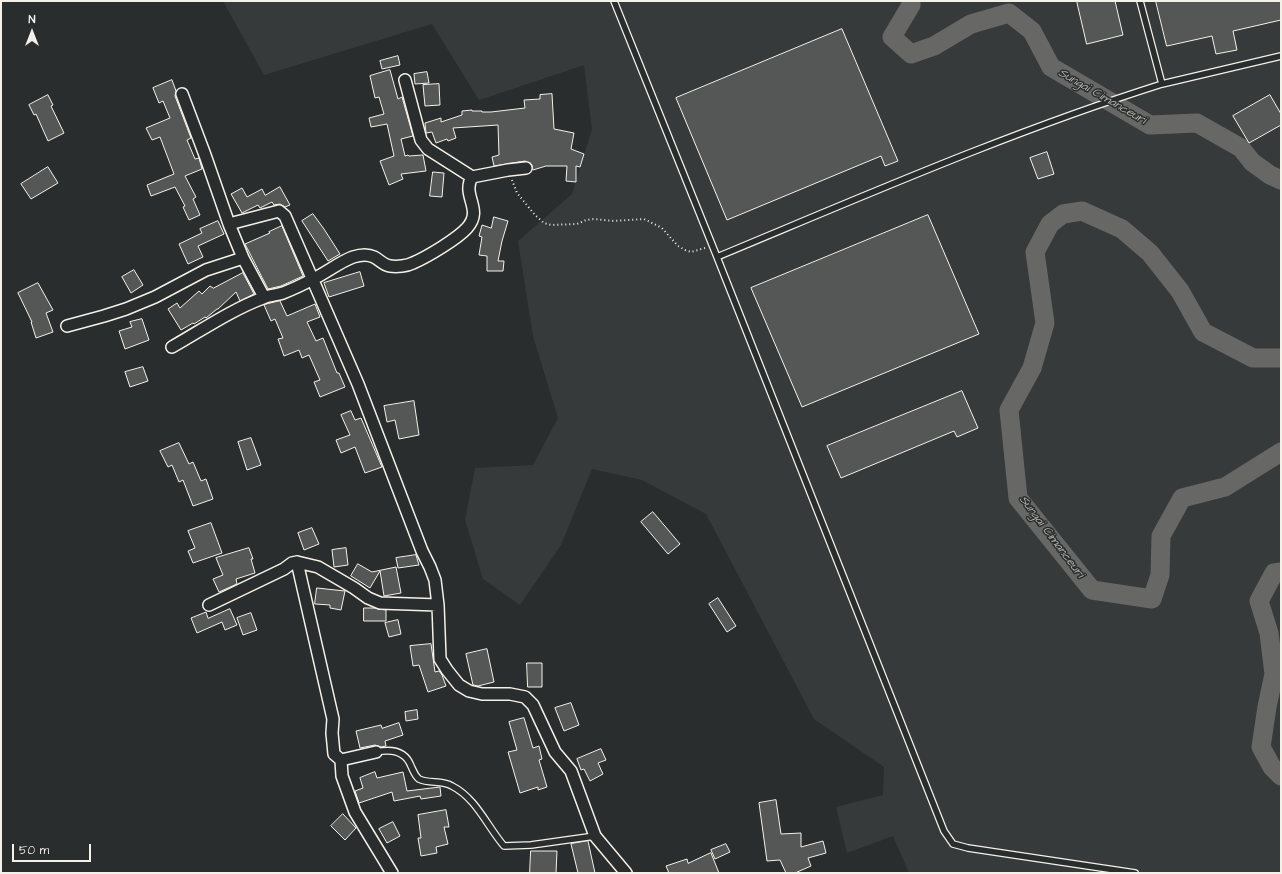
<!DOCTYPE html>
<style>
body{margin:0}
#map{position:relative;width:1282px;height:874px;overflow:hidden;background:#2a2d2e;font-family:"Architects Daughter",sans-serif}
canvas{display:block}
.frame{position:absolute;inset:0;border:2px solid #f4f1e8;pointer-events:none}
.north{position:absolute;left:12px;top:12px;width:40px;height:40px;-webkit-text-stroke:3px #2a2d2e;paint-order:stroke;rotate:0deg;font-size:11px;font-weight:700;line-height:16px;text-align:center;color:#f4f1e8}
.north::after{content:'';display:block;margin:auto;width:14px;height:18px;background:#f4f1e8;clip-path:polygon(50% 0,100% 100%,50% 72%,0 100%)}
.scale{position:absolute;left:12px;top:844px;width:79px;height:18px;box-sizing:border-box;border:2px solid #f4f1e8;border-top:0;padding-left:5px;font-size:12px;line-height:14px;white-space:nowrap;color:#f4f1e8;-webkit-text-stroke:3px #2a2d2e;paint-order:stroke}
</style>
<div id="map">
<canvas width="1282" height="874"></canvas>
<div class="frame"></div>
<div class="north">N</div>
<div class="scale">50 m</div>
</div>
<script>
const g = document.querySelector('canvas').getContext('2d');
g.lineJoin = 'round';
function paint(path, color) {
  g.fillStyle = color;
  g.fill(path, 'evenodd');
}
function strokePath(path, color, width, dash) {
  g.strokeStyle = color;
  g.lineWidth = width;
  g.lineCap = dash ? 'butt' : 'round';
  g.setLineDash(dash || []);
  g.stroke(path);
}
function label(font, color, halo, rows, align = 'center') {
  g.font = font + ' "Architects Daughter",sans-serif';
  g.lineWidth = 3;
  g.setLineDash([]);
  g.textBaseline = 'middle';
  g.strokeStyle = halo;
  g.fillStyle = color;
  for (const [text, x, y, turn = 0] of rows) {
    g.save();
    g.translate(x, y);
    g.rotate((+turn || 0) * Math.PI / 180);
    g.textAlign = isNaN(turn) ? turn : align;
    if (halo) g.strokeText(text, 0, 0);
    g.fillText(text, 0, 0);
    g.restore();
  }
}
paint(new Path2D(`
 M223,1H1281V873H981V872L974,873H909L893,836L847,853L836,807L883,795L884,767L814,719L706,514L642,480L592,469L561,545L520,605L483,579L465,520L475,468L533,465L558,418L533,336L518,241L572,194L592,129L584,65L479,100L432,24L264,75Z`), '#373a3a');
strokePath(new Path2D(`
 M911,1V5L892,37L911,54L934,46L971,24L1009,13L1032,31L1051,67L1150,125L1197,123L1241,148L1252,162L1270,175L1281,180
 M1281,358H1253L1203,332L1180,291L1150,253L1122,229L1082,211L1063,214L1050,224L1035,252L1045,323L1032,368L1009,410L1018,498L1092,590L1152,599L1160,575L1161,536L1182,498L1225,487L1281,452
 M1281,572L1274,573L1259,601L1269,633L1274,674L1267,707L1261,747L1272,767L1281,776`), '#676866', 19);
const building = new Path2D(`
 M1077,1H1115L1123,35L1087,44Z
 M1156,1H1281V20L1233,31L1237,50L1216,54L1212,36L1167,46Z
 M842,29L898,161L885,166L881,156L727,220L676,98Z
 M398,56L400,65L382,69L380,61Z
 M390,70L398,99L402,97L413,136L401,139L405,156L408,155L409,156L423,155L426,171L401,174L403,179L389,185L380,161L394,156L387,124L371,127L369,118L384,114L379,97L375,98L370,76Z
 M427,72L429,83L415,84L414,74Z
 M172,80L176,91L175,96L191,138L187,140L195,159L199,158L202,169L185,176L196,197L193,199L200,215L189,220L183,207L185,206L175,187L151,196L147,185L174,174L160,137L152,140L146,128L170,118L163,101L159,103L153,88Z
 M439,84L440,105L425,106L423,85Z
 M552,94L554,129L574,133L571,149L584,154L580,167L576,166V182L566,181L567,166H546L533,170L531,164L525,161L494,166L492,157L499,155L498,125L453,128L456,138L448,141L447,139L436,143L432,132L426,133L425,123L441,118V122L462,115V111L472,110V111H482V112H491L525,108L524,100L540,99V95Z
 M48,95L53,105L51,106L64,133L48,141L36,114L34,115L29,105Z
 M1270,95L1281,114V125L1249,143L1233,116Z
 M1047,152L1054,174L1038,179L1030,158Z
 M48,167L58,183L31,199L21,184Z
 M433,172L444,173L442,197L430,196Z
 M280,187L290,205L285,207L280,204L274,205L272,202L260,208L258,205L242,213L231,194L242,188L247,197L262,189L265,195Z
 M313,214L324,229L340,254L328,261L302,221Z
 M928,215L979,334L802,407L751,288Z
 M494,217L508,221L502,241L498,261H504L503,271H487V256L479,255L482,237L479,236L482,225L491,228Z
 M218,221L224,234L198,246L203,257L188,264L179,244L202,233L200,229Z
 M282,226L303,276L281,286L268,289L245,244L270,233L269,232Z
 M134,270L143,285L131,293L122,277Z
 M360,272L364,286L329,297L324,283Z
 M243,273L254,294L240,301L236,292L218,309H217L206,318L205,317L194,324L193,323L181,330L168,309L177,303L180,308L199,291L202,294L210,286L213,288Z
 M38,283L53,310L46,313L53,332L36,338L31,322H32L18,293Z
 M280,301L287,316L315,304L320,317L307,322L316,341L323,338L337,373H339L345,387L320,397L314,382L320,380L309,355L302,358L299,350L284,356L278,339L283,338L275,319L271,321L264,305Z
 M142,319L149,340L125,349L119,331L132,327L130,322Z
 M143,367L148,381L130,387L125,372Z
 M962,391L978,428L957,437L954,431L841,478L827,446Z
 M414,401L419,435L399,439L395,420L387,422L384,406Z
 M351,411L355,420L361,418L382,467L365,473L355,447L341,453L336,440L350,435L341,415Z
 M251,438L261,465L247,470L238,442Z
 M179,443L189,464L193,462L201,481L206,479L213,499L193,506L183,480L179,482L172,465L168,467L160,451Z
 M653,512L680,544L668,554L641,522Z
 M211,523L222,553L193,563L188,551L195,548L188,531Z
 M312,528L319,544L304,550L298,533Z
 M249,548L253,559H251L255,573L236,579L237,584L219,592L213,579L223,575L216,558Z
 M346,548L348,565L334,567L332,550Z
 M416,555L419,565L398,568L396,558Z
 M358,564L372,572L396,567L401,593L384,596L380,571L370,588L351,576Z
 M317,588L345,591L341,610L330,608V605L315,604Z
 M718,598L736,626L727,632L709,604Z
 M364,608H374L386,610V621H364Z
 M230,609L237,625L225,630L222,622L197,633L191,618L206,612L208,618Z
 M251,613L257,630L243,635L237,618Z
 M398,620L401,634L389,637L385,623Z
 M431,644L435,672L439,671L442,675L446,686L428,692L419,665L413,666L410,646Z
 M487,649L494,682L478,686L473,685L466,654Z
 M527,663H542V687H528Z
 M571,703L579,725L564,731L555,708Z
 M417,710L418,719L406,721L405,712Z
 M524,718L533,748L539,746L542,759L539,760L547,787L538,790V787L520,793L508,752L517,750L509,722Z
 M399,723L403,735L385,741L386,746L381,747L375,745L360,748L356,731L381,725L382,728Z
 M601,749L606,760L598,763L603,774L590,781L584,769L581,770L577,759Z
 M375,772L377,778L403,772L407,791L440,787L441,796L421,799L420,796L394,801L392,792L359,803L355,791L363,788L360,778Z
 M776,800L781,834L801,833V847L823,841L826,853L808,858L811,866L795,873H786L780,860L767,861L759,803Z
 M446,810L449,827H444L448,844L436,847L437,853L421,856L418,838H421L418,815Z
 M343,814L356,828L345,840L331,826Z
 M393,822L400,836L387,843L379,829Z
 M588,841L595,873H578L571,844Z
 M726,844L730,852L715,859L711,850Z
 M531,851H557L556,873H530Z
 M711,853L719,873H669L666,866L687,859L688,863Z`);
paint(building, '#555756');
strokePath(building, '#f4f1e8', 1);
const service = new Path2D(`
 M614,1L717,257L944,831L953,844L968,848L1135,873
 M1140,1L1162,84L1281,56
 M717,257C864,196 1010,132 1162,84
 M376,752C390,749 405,750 411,766C413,770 415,776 419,779C429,784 442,780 452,786C476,798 487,826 504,846L531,845L595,836`);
const minor = new Path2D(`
 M405,80L421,140L428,149L472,177
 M229,224L279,211L285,216L358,384L422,551L430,567L435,580L438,605L440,659L447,670L459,685L469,691L482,694H510L525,697L533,705L555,752L571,771L595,836L626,873
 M243,258L264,297
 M67,326L104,316L126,309L155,297L206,270L243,258L229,224L205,155L182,94
 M172,347C202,330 231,310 263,298C269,295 277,295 283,293C293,289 302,285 311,280C325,274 339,262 353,257C359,255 368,254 374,257C380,260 383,265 390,266C397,267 407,266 413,263C427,257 457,239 467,228C484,209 461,196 472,177L508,170L526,168
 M297,562L333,719L332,733L334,754L341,760L376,752
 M209,605L284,569L292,563L297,562L318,567L354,588L368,598L380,603L438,605
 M341,760L342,776L355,812L392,873`);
strokePath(service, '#f4f1e8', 8);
strokePath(minor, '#f4f1e8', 14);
strokePath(new Path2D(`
 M512,180L517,193L535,215L544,223L551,225L577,224L586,220L594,219L614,221L644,219L662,228L678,246L685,250L691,252L705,248`), '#f4f1e8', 2, [1, 3]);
strokePath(service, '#2a2d2e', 5.5);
strokePath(minor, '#2a2d2e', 11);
label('italic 12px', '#b5b3ae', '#2a2d2e', [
 ["Sungai Cimanceuri",1102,97,30],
 ["Sungai Cimanceuri",1051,537,53]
]);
</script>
